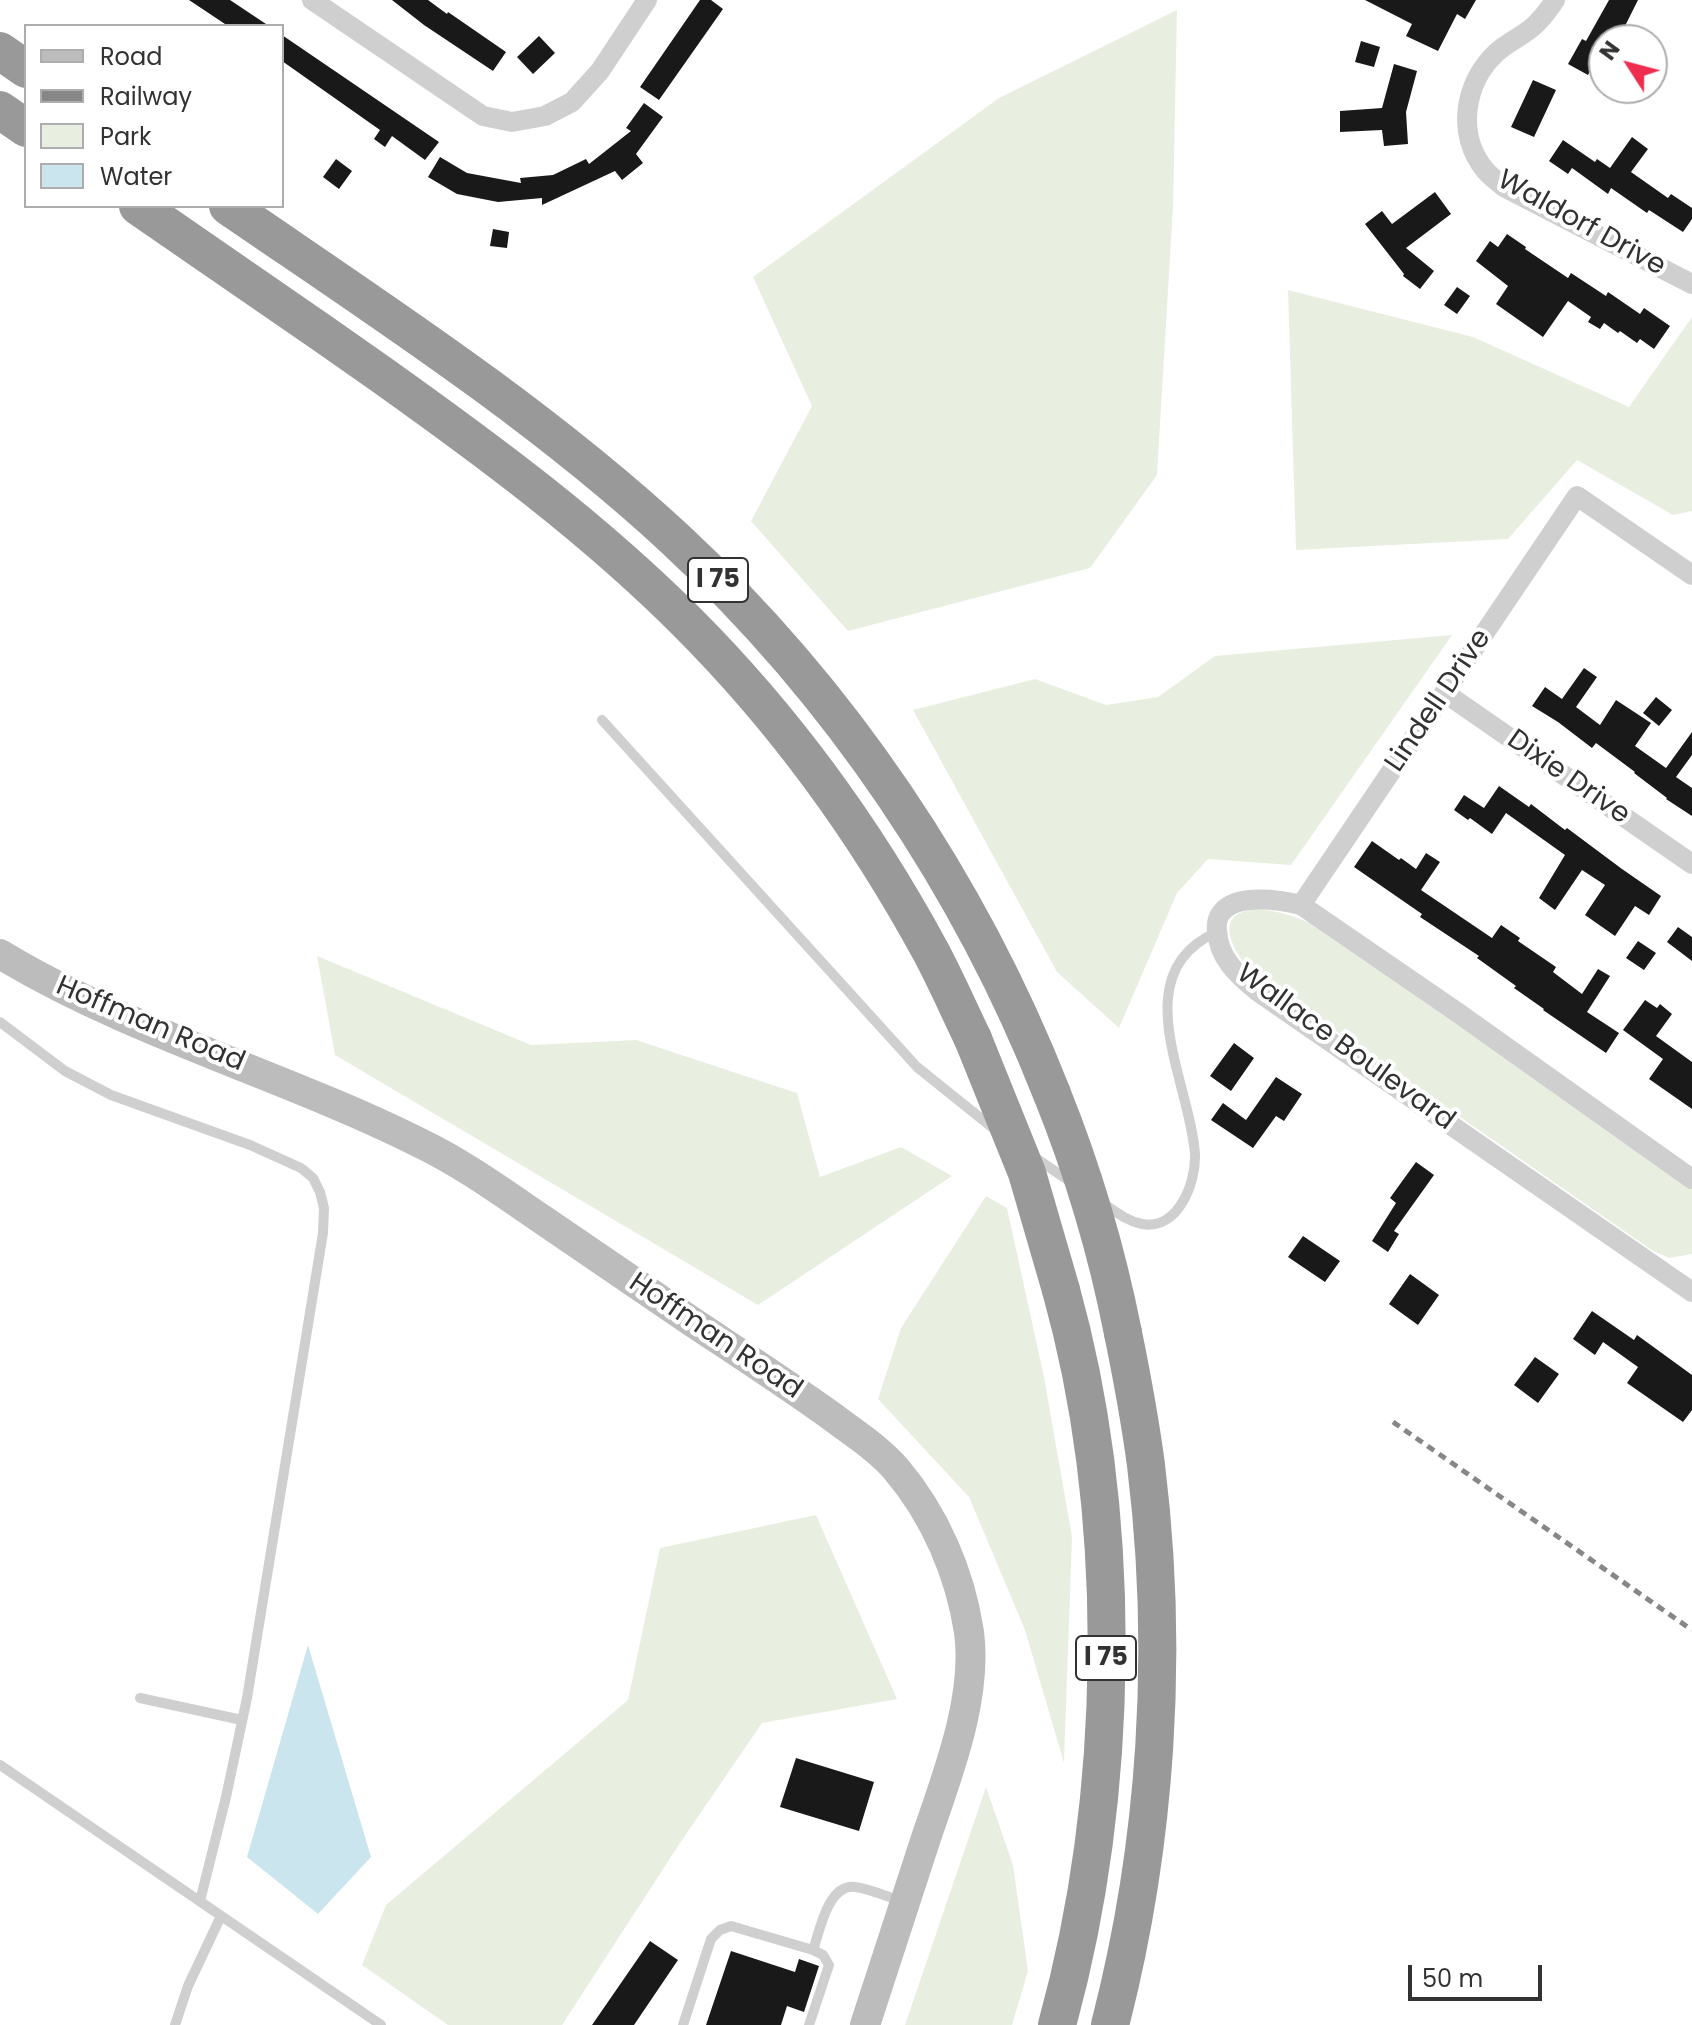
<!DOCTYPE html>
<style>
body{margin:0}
#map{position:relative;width:1692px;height:2025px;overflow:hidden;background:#fff;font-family:Poppins,sans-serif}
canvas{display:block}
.legend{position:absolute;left:24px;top:24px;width:260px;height:184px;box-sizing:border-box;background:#fff;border:2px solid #adadad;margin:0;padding:10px 14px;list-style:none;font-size:24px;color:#323232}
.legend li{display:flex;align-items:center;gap:16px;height:40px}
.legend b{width:40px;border:2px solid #adadad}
.north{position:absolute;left:1588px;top:24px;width:80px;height:80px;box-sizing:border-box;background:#fff;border:2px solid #adadad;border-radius:50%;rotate:306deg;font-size:22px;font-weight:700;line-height:32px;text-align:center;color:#323232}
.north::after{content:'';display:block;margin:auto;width:28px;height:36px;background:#ef2d4f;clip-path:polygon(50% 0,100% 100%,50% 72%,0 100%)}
.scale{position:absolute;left:1408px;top:1965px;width:134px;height:36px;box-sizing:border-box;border:4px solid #323232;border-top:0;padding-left:10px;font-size:24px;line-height:28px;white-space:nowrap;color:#323232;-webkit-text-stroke:6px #fff;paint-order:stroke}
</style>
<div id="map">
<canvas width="1692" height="2025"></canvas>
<ul class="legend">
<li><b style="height:10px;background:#bcbcbc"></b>Road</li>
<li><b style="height:10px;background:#878787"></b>Railway</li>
<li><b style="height:22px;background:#e9efe0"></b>Park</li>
<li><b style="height:22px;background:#cbe5ef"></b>Water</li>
</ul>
<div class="north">N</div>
<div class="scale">50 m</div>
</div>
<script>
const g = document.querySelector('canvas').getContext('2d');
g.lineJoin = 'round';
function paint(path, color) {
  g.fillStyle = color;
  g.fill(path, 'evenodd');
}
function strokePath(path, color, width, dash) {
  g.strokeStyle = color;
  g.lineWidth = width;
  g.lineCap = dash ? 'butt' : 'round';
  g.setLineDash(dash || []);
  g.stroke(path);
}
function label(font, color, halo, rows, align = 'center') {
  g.font = font + ' Poppins,sans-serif';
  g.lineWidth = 8;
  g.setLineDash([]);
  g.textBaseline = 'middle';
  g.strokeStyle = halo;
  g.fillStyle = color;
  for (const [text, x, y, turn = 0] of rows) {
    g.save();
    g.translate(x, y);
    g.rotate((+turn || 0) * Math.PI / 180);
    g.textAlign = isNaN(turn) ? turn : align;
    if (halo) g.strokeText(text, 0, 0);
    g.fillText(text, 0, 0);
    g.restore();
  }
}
paint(new Path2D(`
 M1177,10L1173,207L1157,475L1090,568L848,631L751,521L812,406L753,277L999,98Z
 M1288,290L1473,337L1629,407L1692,317V511L1673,515L1577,460L1508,539L1296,550Z
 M1452,635L1291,865L1208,859L1177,893L1119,1028L1057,972L913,710L1035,679L1106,705L1158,697L1215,656Z
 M1256,909C1278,911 1296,916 1316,926L1692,1186V1254L1669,1258L1653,1251L1254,974C1235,955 1209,913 1256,909Z
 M317,956L531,1045L636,1040L797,1093L820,1177L901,1147L952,1176L758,1305L335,1055Z
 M986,1196L1007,1208L1044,1377L1072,1537L1064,1763L1025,1630L969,1497L878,1399L901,1328Z
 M816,1515L897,1699L762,1723L680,1843L562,2025H448L362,1965L386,1905L628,1700L660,1548Z
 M986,1787L1013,1865L1028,1971L1012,2025H905Z`), '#e9efe0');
paint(new Path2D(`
 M308,1645L371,1857L318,1914L247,1857Z`), '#cbe5ef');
paint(new Path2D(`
 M189,0H230L269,26H228Z
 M392,0H428L447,14L448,12L506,52L493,71L424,25Z
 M700,0H711L723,9L659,100L640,87Z
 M1365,0H1476L1465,19L1457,14L1438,51L1406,36L1412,24Z
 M1609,0H1638L1618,40H1604V45L1588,75L1568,64L1582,39L1586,41Z
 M282,35L439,142L425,160L392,136L385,147L374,139L380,130L282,61Z
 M539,36L555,53L533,74L517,57Z
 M1361,41L1380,47L1374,67L1355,62Z
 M1394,64L1417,71L1406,112L1408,144L1384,146L1382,130L1340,132V111L1382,108Z
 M1533,80L1556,90L1534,137L1511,127Z
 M644,103L663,117L636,154L643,163L622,180L615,171L542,205V198L498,202L457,194L428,177L440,157L467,173L521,183L520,178L553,175L586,159L589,164L631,131L626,128Z
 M1632,137L1648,149L1631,172L1668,198L1671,194L1692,208V219L1683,232L1649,210L1647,213L1611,188L1608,194L1572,168L1568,174L1549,161L1563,140L1595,162L1597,159L1610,168Z
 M336,159L352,171L339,189L323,177Z
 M1435,192L1451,214L1406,248L1434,271L1420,289L1403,276L1404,274L1365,224L1382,211L1392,224Z
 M493,229L509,232L507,248L490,246Z
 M1507,234L1526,247L1525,249L1568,278L1571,273L1606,296L1608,292L1640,314L1644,308L1670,326L1654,349L1640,339L1637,343L1620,331L1618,333L1604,323L1600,329L1588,322L1591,317L1568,301L1543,337L1496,304L1508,286L1476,261L1490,241L1498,247Z
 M1457,287L1470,296L1457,314L1444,305Z
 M1584,668L1597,677L1576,707L1600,725L1616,700L1651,723L1635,746L1666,768L1692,732V755L1676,777L1692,788V816L1666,799L1667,798L1634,773L1635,772L1596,743L1592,748L1558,722L1532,706L1545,687L1562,699Z
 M1656,697L1672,710L1659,726L1643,713Z
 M1499,786L1529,807L1531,804L1565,830L1567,828L1622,869L1661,896L1649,915L1635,906L1615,936L1585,915L1605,885L1582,870L1555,910L1539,898L1565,855L1506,813L1492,834L1470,818L1468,820L1454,810L1464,795L1484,808Z
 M1372,841L1399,860L1401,858L1416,869L1426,853L1440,862L1421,890L1492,938L1501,925L1520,938L1518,941L1556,967L1553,972L1582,994L1598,969L1610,976L1587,1012L1619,1033L1606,1053L1543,1010L1544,1009L1514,988L1516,986L1477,958L1479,956L1420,917L1422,914L1354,867Z
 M1678,927L1692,937V961L1667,942Z
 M1638,941L1656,953L1644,970L1626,958Z
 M1645,1000L1657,1008L1660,1004L1672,1014L1656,1036L1692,1062V1109L1649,1079L1663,1059L1623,1030Z
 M1234,1043L1254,1058L1231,1091L1210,1076Z
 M1276,1077L1302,1094L1284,1121L1276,1116L1253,1148L1211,1120L1223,1103L1246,1120Z
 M1416,1162L1434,1175L1394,1231L1399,1234L1388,1252L1372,1241L1396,1203L1390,1198Z
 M1303,1236L1340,1261L1325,1282L1288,1257Z
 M1410,1274L1439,1295L1418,1325L1389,1304Z
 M1592,1311L1634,1340L1637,1335L1692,1375V1410L1683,1422L1627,1383L1638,1367L1603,1342L1595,1355L1573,1339Z
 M1535,1357L1559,1374L1538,1403L1514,1385Z
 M796,1758L874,1782L859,1831L780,1807Z
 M650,1941L678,1960L634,2025H592Z
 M731,1951L795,1972L799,1959L819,1966L804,2012L787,2006L781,2025H706Z`), '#191919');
strokePath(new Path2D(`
 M602,720L917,1067L998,1132
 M0,1022L65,1071L111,1095L250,1145L301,1168L313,1178L320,1192L324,1208L323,1233L247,1698L226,1797L200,1901
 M1034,1157L1071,1182
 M1104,1204C1116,1212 1127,1221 1142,1224C1177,1231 1196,1184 1195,1155C1191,1084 1123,973 1217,932
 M140,1698L242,1720
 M0,1765L381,2025
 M813,1950C820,1930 828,1884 855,1887C871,1889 888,1897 903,1902
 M175,2025L188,1986L221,1916
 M683,2025L711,1939L720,1930L731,1926L813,1950L823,1955L829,1965L809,2025`), '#cfcfcf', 10);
strokePath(new Path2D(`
 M312,0L483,116L512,122L545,116L572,102L600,71L647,0
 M1555,0C1550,8 1543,17 1536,24C1524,36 1507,42 1496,53C1464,83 1456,135 1485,170C1491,177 1498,182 1504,187L1692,284
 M1445,693L1692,864
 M1301,905L1577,496L1692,575
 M1692,1179L1454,1010L1301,905C1281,900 1237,893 1222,912C1218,916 1216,924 1217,930C1218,957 1237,975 1257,991L1692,1292`), '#cfcfcf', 20);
strokePath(new Path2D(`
 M0,954C131,1033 281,1074 418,1142C462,1163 502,1192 543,1220C592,1253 642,1288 691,1321C739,1353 787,1384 834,1418C855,1434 879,1449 896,1469C935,1515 960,1573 969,1632C978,1698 947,1776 926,1838C906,1901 885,1963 865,2025`), '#bcbcbc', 30);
strokePath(new Path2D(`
 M0,51L26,69
 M0,110L26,128
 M138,206C219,262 301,318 382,375C490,452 593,528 687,622C784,719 866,832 931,952C946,980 959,1010 973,1039
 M228,206C381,311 539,413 675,539C840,692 970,885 1052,1094
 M1057,2025C1120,1797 1125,1519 1061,1290
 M1110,2025C1157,1843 1169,1651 1146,1465C1140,1420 1132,1377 1123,1333`), '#999', 38);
strokePath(new Path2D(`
 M1393,1422L1692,1630`), '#878787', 5, [8, 6]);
strokePath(new Path2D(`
 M973,1039L1027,1173L1061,1290
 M1052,1094C1083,1171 1107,1252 1123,1333`), '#999', 38);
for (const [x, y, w] of [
 [718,580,60],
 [1106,1658,60]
]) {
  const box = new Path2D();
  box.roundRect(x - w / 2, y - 22, w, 44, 6);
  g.fillStyle = '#fff';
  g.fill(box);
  strokePath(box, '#323232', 2);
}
label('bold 26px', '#323232', null, [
 ["I 75",718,580],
 ["I 75",1106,1658]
]);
label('28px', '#323232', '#fff', [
 ["Waldorf Drive",1581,224,29],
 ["Lindell Drive",1439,701,-56],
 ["Dixie Drive",1568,778,35],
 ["Hoffman Road",150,1025,23],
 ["Wallace Boulevard",1345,1048,36],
 ["Hoffman Road",715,1337,34]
]);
</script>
